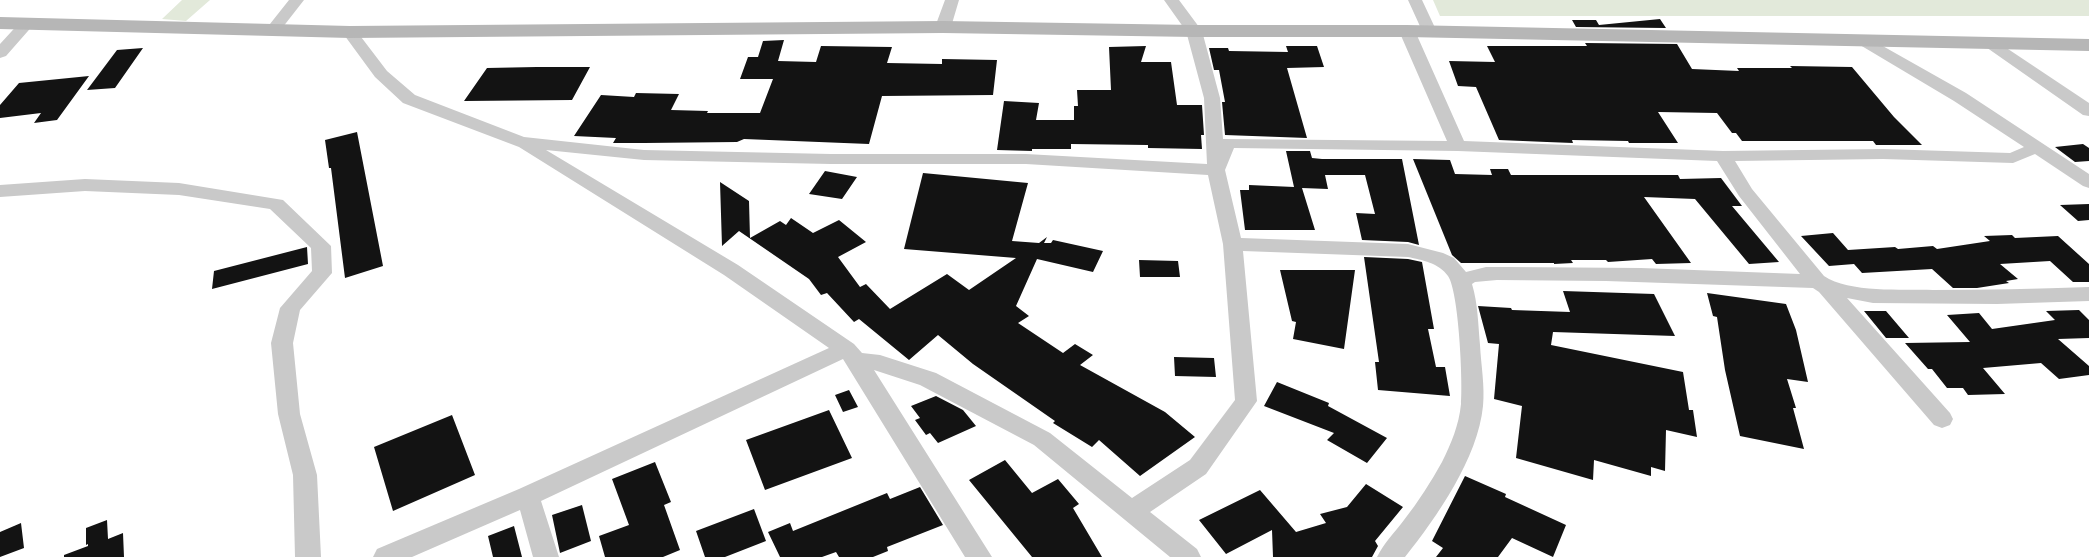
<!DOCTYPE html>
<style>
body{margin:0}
canvas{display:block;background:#fff}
</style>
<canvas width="2089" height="557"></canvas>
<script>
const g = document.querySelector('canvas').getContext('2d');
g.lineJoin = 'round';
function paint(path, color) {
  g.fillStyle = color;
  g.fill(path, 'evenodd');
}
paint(new Path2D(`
 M182,0H210L186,21L162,19Z
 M1433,0H2089V16H1440Z`), '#e2e9da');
paint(new Path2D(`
 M1660,19L1666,28L1576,27L1572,20H1596L1599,25Z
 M784,40L778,61L816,62L821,46L892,47L887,63L942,64V59L997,60L993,95L882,96L869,144L744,139L737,142L644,143H613L616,138L574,136L601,95L634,97L636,93L679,94L671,110L708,111L707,113H760L773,79H740L748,57H758L763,41Z
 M1585,43L1677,44L1692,69L1739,71L1737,68H1792L1790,66L1852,67L1894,117L1922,145H1876L1873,141H1742L1736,133H1732L1717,113L1658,112L1678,143H1629L1628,141L1572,140L1573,143L1547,142L1499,140L1476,87L1458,86L1449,61L1495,62L1487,46H1587Z
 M1146,46L1141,62H1171L1177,105H1202L1204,135H1201L1202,149L1148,148V145L1071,144V149H1032V151L997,150L1004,101L1039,103L1036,120H1074V106H1078L1077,90H1111L1109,47Z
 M1286,46H1317L1324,67L1287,68L1307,138L1225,135L1222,102H1225L1219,70H1214L1209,48H1228L1229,51L1288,52Z
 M143,48L115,88L87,90L117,50Z
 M537,67H590L572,100L464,101L487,68Z
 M89,76L57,120L34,123L41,113L0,118V105L19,83Z
 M357,132L383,266L345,278L331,168H329L325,140Z
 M2083,144L2089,148V161L2075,162L2055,147Z
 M1286,151H1310L1312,158L1322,159H1402L1419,245L1408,242L1362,240L1356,213L1375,214L1365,175H1325L1328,189L1302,188L1315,230H1245L1240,190H1249V185L1294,187Z
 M1413,159L1450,160L1455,174L1492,175L1490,169H1508L1511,175H1678L1680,179L1721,178L1742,206H1732L1779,262L1749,264L1695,199L1644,197L1691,263L1656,264L1652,259L1608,262L1606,260H1571L1573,263L1554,264V263H1461L1452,255Z
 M825,171L857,177L842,199L809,194Z
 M923,173L1028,183L1012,241L1039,243L1047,237L1044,243H1051L1053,240L1103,251L1093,272L1037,259L1016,306L1029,316L1018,323L1063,353L1075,344L1093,355L1080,365L1165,412L1195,437L1140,476L1099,440L1092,447L1053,423L1055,421L973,364L938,335L909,360L859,319L854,322L827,293L821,295L809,279L739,231L722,246L720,182L749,201L750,238L780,221L786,225L791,218L813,233L839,220L866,242L838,257L860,287L866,284L890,309L947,274L969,290L1016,258L904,249Z
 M2089,204V220L2078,221L2060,205Z
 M1833,233L1848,250L1895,247L1898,249L1933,246L1937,249L1990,241L1984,236L2012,235L2015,238L2058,236L2089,264V282H2073L2050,261L2000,264L2018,279L2006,281L2009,283L1977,288H1953L1932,269L1862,273L1854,264L1829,266L1801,236Z
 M307,247L308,264L212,289L214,271Z
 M1364,257L1408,259L1422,262L1434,329H1428L1436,367H1445L1450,396L1378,390L1375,362H1379Z
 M1139,260L1178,261L1180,277H1140Z
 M1280,270H1355L1344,349L1293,339L1296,322L1292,321Z
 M1563,291L1654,294L1675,336L1553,332L1551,345L1683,372L1689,410H1693L1697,437L1666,430L1665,471L1651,467V476L1594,460L1593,480L1516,458L1522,406L1494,399L1499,344L1488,343L1478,306L1511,308L1512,310L1570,312Z
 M1707,293L1786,304L1796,330L1808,382L1787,379L1796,408H1793L1804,449L1740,436L1725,370L1717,317L1713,316Z
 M2079,310L2089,320V338L2058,339L2089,366V375L2059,379L2041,363L1983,368L2005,394L1968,395L1963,388H1947L1932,369H1928L1905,343L1970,342L1947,315L1979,313L1992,329L2055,320L2046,311Z
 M1864,311H1886L1909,338H1886Z
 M1174,357L1214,358L1216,377L1175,376Z
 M1277,382L1329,403L1328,406L1387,438L1367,463L1327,440L1334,433L1264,406Z
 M849,390L858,407L843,412L835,395Z
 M936,396L963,410L976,426L938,443L930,433L926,435L915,420L920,418L911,406Z
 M829,410L852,458L765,490L746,440Z
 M452,415L475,475L393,511L374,447Z
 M1005,460L1032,493L1058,479L1079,504L1073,508L1102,557H1032L969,480Z
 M655,462L671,502L664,505L680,550L663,557H605L599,536L629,525L612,479Z
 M1465,476L1506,494L1505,497L1566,525L1553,557L1512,538L1498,557H1436L1443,548L1432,541Z
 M1366,484L1403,507L1375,541L1378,546L1372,557H1273L1272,530L1226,554L1199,520L1260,490L1296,532L1326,523L1320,514L1347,507Z
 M920,487L943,525L887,547L888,551L873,557H839L836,552L822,557H780L768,532L790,523L793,531L887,493L890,499Z
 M582,505L591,541L560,553L552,515Z
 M754,509L766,541L725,557H705L696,531Z
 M107,520L108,539L123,533L124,557H64V555L88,546V544L86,545V528Z
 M21,523L24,548L0,557V532Z
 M514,526L522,557H493L488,536Z`), '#131313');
paint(new Path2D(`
 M289,0H304L279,32H269L266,29Z
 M945,0H959L951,27L948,30H938L935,27Z
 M1164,0H1179L1202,31L1220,98L1223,139L1447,141L1399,31L1402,28H1412L1415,31L1464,141L1723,151L1883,149L2010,153L2024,147L1954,101L1855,42L1852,39L1855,36H1865L1966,93L2089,174V188L2083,186L2035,154L2013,163L1883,159L1735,161L1752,189L1824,276C1849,293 1902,289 1933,290C1985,290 2037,289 2089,287V301L1997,304L1873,303L1847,298L1950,413L1953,419L1950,425L1942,428L1934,425L1819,292L1813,288L1606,281L1497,280L1475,282L1472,284C1478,304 1478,324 1480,345C1481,365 1485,386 1483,406C1478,458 1437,517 1405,557H1377C1384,543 1395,532 1404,520C1418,502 1431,482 1442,462C1451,444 1459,425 1461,404C1463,383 1459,292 1448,276C1439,263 1422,260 1408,257L1243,251L1257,401L1206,474L1150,512L1197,549L1201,557H1170L1034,445L920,385L874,370L992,557H965L843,359L541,501L559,557H533L520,510L412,557H373L377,549L519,489L829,348L724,275L519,147L403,103L375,77L342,32L345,29H355L387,71L415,95L524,137L644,150L831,154H1026L1207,164L1204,98L1186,31ZM1234,148L1458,151L1717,161L1739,196L1800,274L1641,268L1508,267H1486L1466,272L1454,258L1443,253L1408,244L1241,238L1225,170ZM546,150L644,160L831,164H1026L1208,175L1223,244L1235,400L1190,460L1132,498L1050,433L936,373L880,355L862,353L854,344L738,265Z
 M1408,0H1422L1437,32L1434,35H1424Z
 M27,18L32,20L35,23L6,56L0,58V44L22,20Z
 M1988,37L1993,39L2089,103V116L2083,115L1983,45L1980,42L1983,39Z
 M85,179L179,183L283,200L331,246L332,273L300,310L293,343L300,414L317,475L321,557H295L293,475L278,414L271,343L280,308L312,271L311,248L270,209L179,195L85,191L0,197V185Z`), '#c9c9c9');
paint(new Path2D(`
 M0,17L350,26L943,21L1194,25H1407L2089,39V51L1407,37H1194L943,33L350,38L0,29Z`), '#b6b6b6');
</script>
